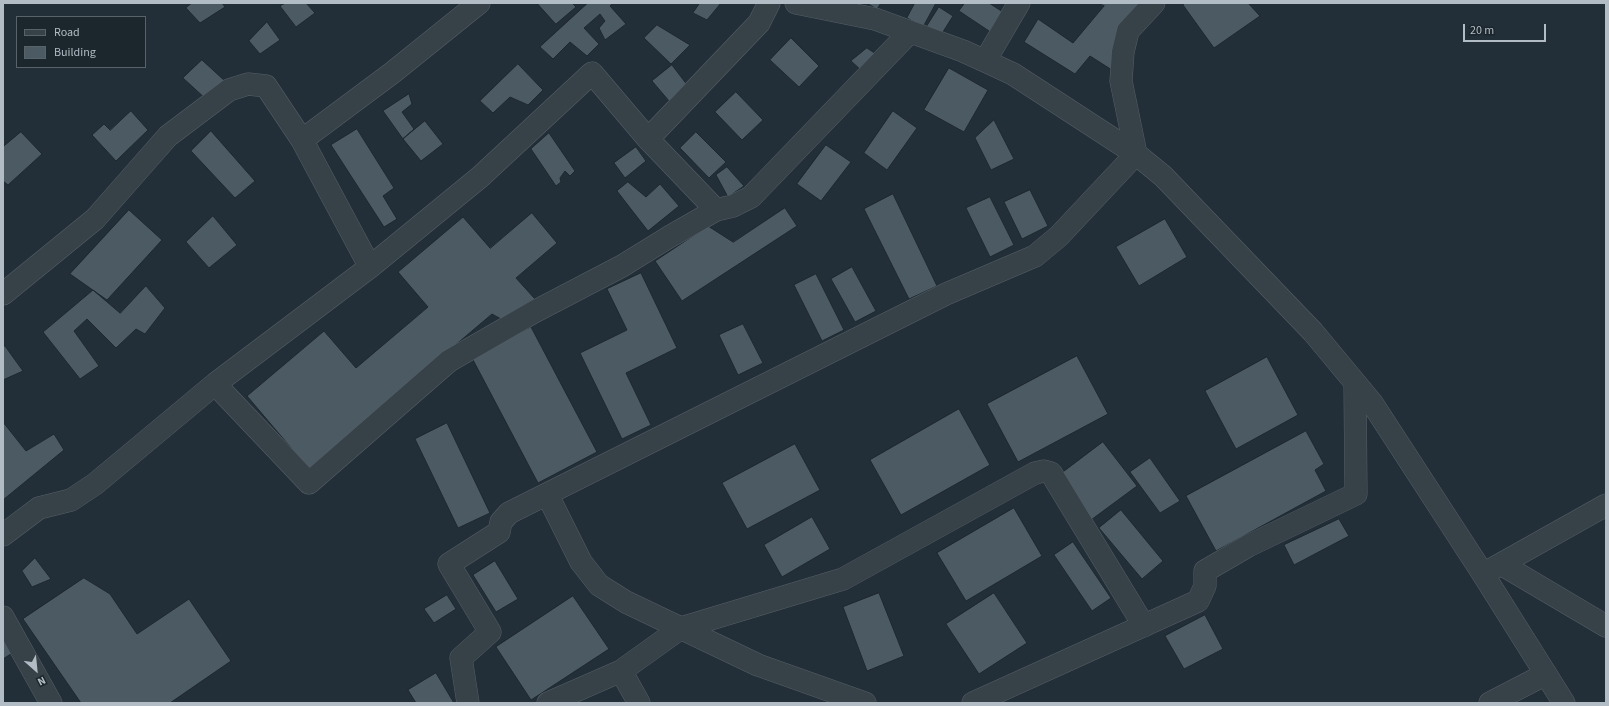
<!DOCTYPE html>
<style>
body{margin:0}
#map{position:relative;width:1609px;height:706px;overflow:hidden;background:#232f38;font-family:"Source Sans 3",sans-serif}
canvas{display:block}
.frame{position:absolute;inset:0;border:4px solid #b2bcc4;pointer-events:none}
.legend{position:absolute;left:16px;top:16px;width:130px;height:52px;box-sizing:border-box;background:#1c262d;border:1px solid #586269;margin:0;padding:5px 7px;list-style:none;font-size:12px;color:#b2bcc4}
.legend li{display:flex;align-items:center;gap:8px;height:20px}
.legend b{width:20px;border:1px solid #586269}
.north{position:absolute;left:16px;top:650px;width:40px;height:40px;-webkit-text-stroke:3px #1c262d;paint-order:stroke;rotate:153deg;font-size:11px;font-weight:700;line-height:16px;text-align:center;color:#b2bcc4}
.north::after{content:'';display:block;margin:auto;width:14px;height:18px;background:#b2bcc4;clip-path:polygon(50% 0,100% 100%,50% 72%,0 100%)}
.scale{position:absolute;left:1463px;top:24px;width:83px;height:18px;box-sizing:border-box;border:2px solid #b2bcc4;border-top:0;padding-left:5px;font-size:12px;line-height:14px;white-space:nowrap;color:#b2bcc4;-webkit-text-stroke:3px #1c262d;paint-order:stroke}
</style>
<div id="map">
<canvas width="1609" height="706"></canvas>
<div class="frame"></div>
<ul class="legend">
<li><b style="height:5px;background:#374148"></b>Road</li>
<li><b style="height:11px;background:#4c5a63"></b>Building</li>
</ul>
<div class="north">N</div>
<div class="scale">20 m</div>
</div>
<script>
const g = document.querySelector('canvas').getContext('2d');
g.lineJoin = 'round';
function paint(path, color) {
  g.fillStyle = color;
  g.fill(path, 'evenodd');
}
function strokePath(path, color, width, dash) {
  g.strokeStyle = color;
  g.lineWidth = width;
  g.lineCap = dash ? 'butt' : 'round';
  g.setLineDash(dash || []);
  g.stroke(path);
}
const building = new Path2D(`
 M192,3H222L225,7L200,23L186,8Z
 M286,3H306L315,13L296,27L280,6Z
 M537,3H572L576,7L556,24Z
 M588,3H613L610,6L626,24L605,40L599,28L605,21L600,14L584,28L599,44L587,56L570,42L553,59L540,47Z
 M700,3H721L707,20L693,13Z
 M867,3H881L877,9Z
 M915,3H936L923,27L907,18Z
 M965,3H989L1006,14L992,33L959,11Z
 M1097,3H1143L1112,70L1090,56L1075,74L1024,42L1038,19L1073,43L1104,6Z
 M1185,3H1248L1260,16L1214,48L1183,5Z
 M939,7L953,16L941,35L927,26Z
 M267,22L280,40L260,54L249,41Z
 M657,25L690,45L671,64L644,38Z
 M791,38L819,66L799,87L770,60Z
 M867,48L879,56L862,71L851,61Z
 M202,60L226,82L207,100L183,78Z
 M518,64L543,90L528,105L510,97L493,113L480,101Z
 M672,65L688,86L669,101L652,81Z
 M949,68L988,90L964,132L924,110Z
 M736,92L763,120L742,140L715,112Z
 M409,94L412,104L402,112L414,129L403,139L383,111Z
 M131,111L148,130L116,161L92,135L104,124L110,130Z
 M893,111L917,128L887,170L864,153Z
 M994,120L1014,159L991,170L975,138Z
 M425,121L443,144L421,161L403,139Z
 M357,129L394,188L383,196L397,219L384,227L331,145Z
 M211,131L255,181L235,198L191,151Z
 M21,132L42,154L8,185L3,181V147Z
 M696,132L726,162L709,178L680,148Z
 M549,133L575,171L570,176L565,171L560,178L561,182L556,186L531,149Z
 M826,145L851,162L821,201L797,184Z
 M636,147L646,161L625,178L614,163Z
 M727,167L744,186L728,197L716,175Z
 M628,182L646,197L660,184L679,206L648,231L617,191Z
 M1030,190L1048,226L1022,239L1004,202Z
 M893,194L937,286L909,299L864,209Z
 M990,197L1014,245L990,257L966,208Z
 M785,208L797,226L682,301L655,261L708,226L733,242Z
 M129,210L162,240L107,300L70,274Z
 M532,213L557,243L516,278L535,299L501,319L492,314L309,469L247,396L324,331L356,368L428,307L398,272L463,217L490,248Z
 M213,216L237,245L209,268L186,242Z
 M1165,219L1187,257L1139,286L1116,247Z
 M852,267L876,311L855,322L831,279Z
 M641,273L677,348L626,373L651,425L622,439L580,353L627,330L607,289Z
 M816,274L844,330L822,341L794,285Z
 M146,286L165,308L145,334L136,329L116,348L87,319L74,331L99,366L80,379L43,332L93,290L120,313Z
 M743,324L763,363L738,375L719,335Z
 M531,327L597,452L538,483L472,358Z
 M5,346L23,371L3,380V347Z
 M1077,356L1108,414L1018,462L987,404Z
 M1267,357L1298,415L1236,449L1205,391Z
 M959,409L990,465L901,515L870,460Z
 M3,422L26,451L54,434L64,450L3,500Z
 M447,423L490,513L458,528L415,439Z
 M1306,431L1324,464L1315,470L1326,491L1216,551L1186,496Z
 M1103,442L1137,486L1091,520L1058,476Z
 M795,444L820,490L747,529L722,483Z
 M1150,458L1180,501L1160,513L1130,472Z
 M1014,508L1042,556L966,601L937,553Z
 M1121,510L1163,561L1142,579L1099,528Z
 M812,517L830,549L782,577L764,545Z
 M1339,519L1349,536L1294,565L1284,545Z
 M1073,542L1111,598L1092,611L1054,555Z
 M35,558L51,579L32,587L22,571Z
 M495,561L518,599L496,612L473,575Z
 M84,578L110,594L137,634L189,599L231,661L170,703H81L23,619Z
 M879,593L904,656L867,671L843,607Z
 M994,593L1027,643L979,674L946,624Z
 M447,595L456,609L434,623L424,609Z
 M573,596L609,649L531,700L496,647Z
 M1205,615L1223,649L1184,669L1165,636Z
 M3,638L14,652L3,659Z
 M436,673L454,703H416L408,690Z`);
paint(building, '#4c5a63');
strokePath(building, '#1e282f', 1);
const minor = new Path2D(`
 M796,3L875,19L963,51L985,61L1013,74L1136,154L1163,176L1313,332L1372,403L1483,574L1564,703
 M985,61L1019,3
 M648,139L759,23L769,3
 M302,140L392,73L479,3
 M3,294L95,219L168,136L229,90L248,84L266,86L302,140L370,267
 M215,384L309,483L449,361L534,312L622,266L669,237L716,210L733,206L751,197L909,33
 M547,494L581,562L599,585L626,602L758,665L865,703
 M3,535L39,508L71,500L95,484L215,384L370,267L480,177L592,73L648,139L716,210
 M1501,564L1606,626
 M1483,574L1606,505
 M3,617L51,703
 M621,671L639,703
 M468,703L461,658L490,632L449,564L499,532L501,522L509,513L946,294L1035,256L1059,236L1136,154L1121,81L1123,52L1128,31L1154,3
 M548,703L621,671L681,628L843,579L1035,473L1044,471L1051,473L1144,626
 M973,703L1198,601L1205,586V571L1248,546L1356,494L1355,383
 M1490,703L1546,674`);
strokePath(minor, '#555f66', 23);
strokePath(minor, '#374148', 22);
</script>
